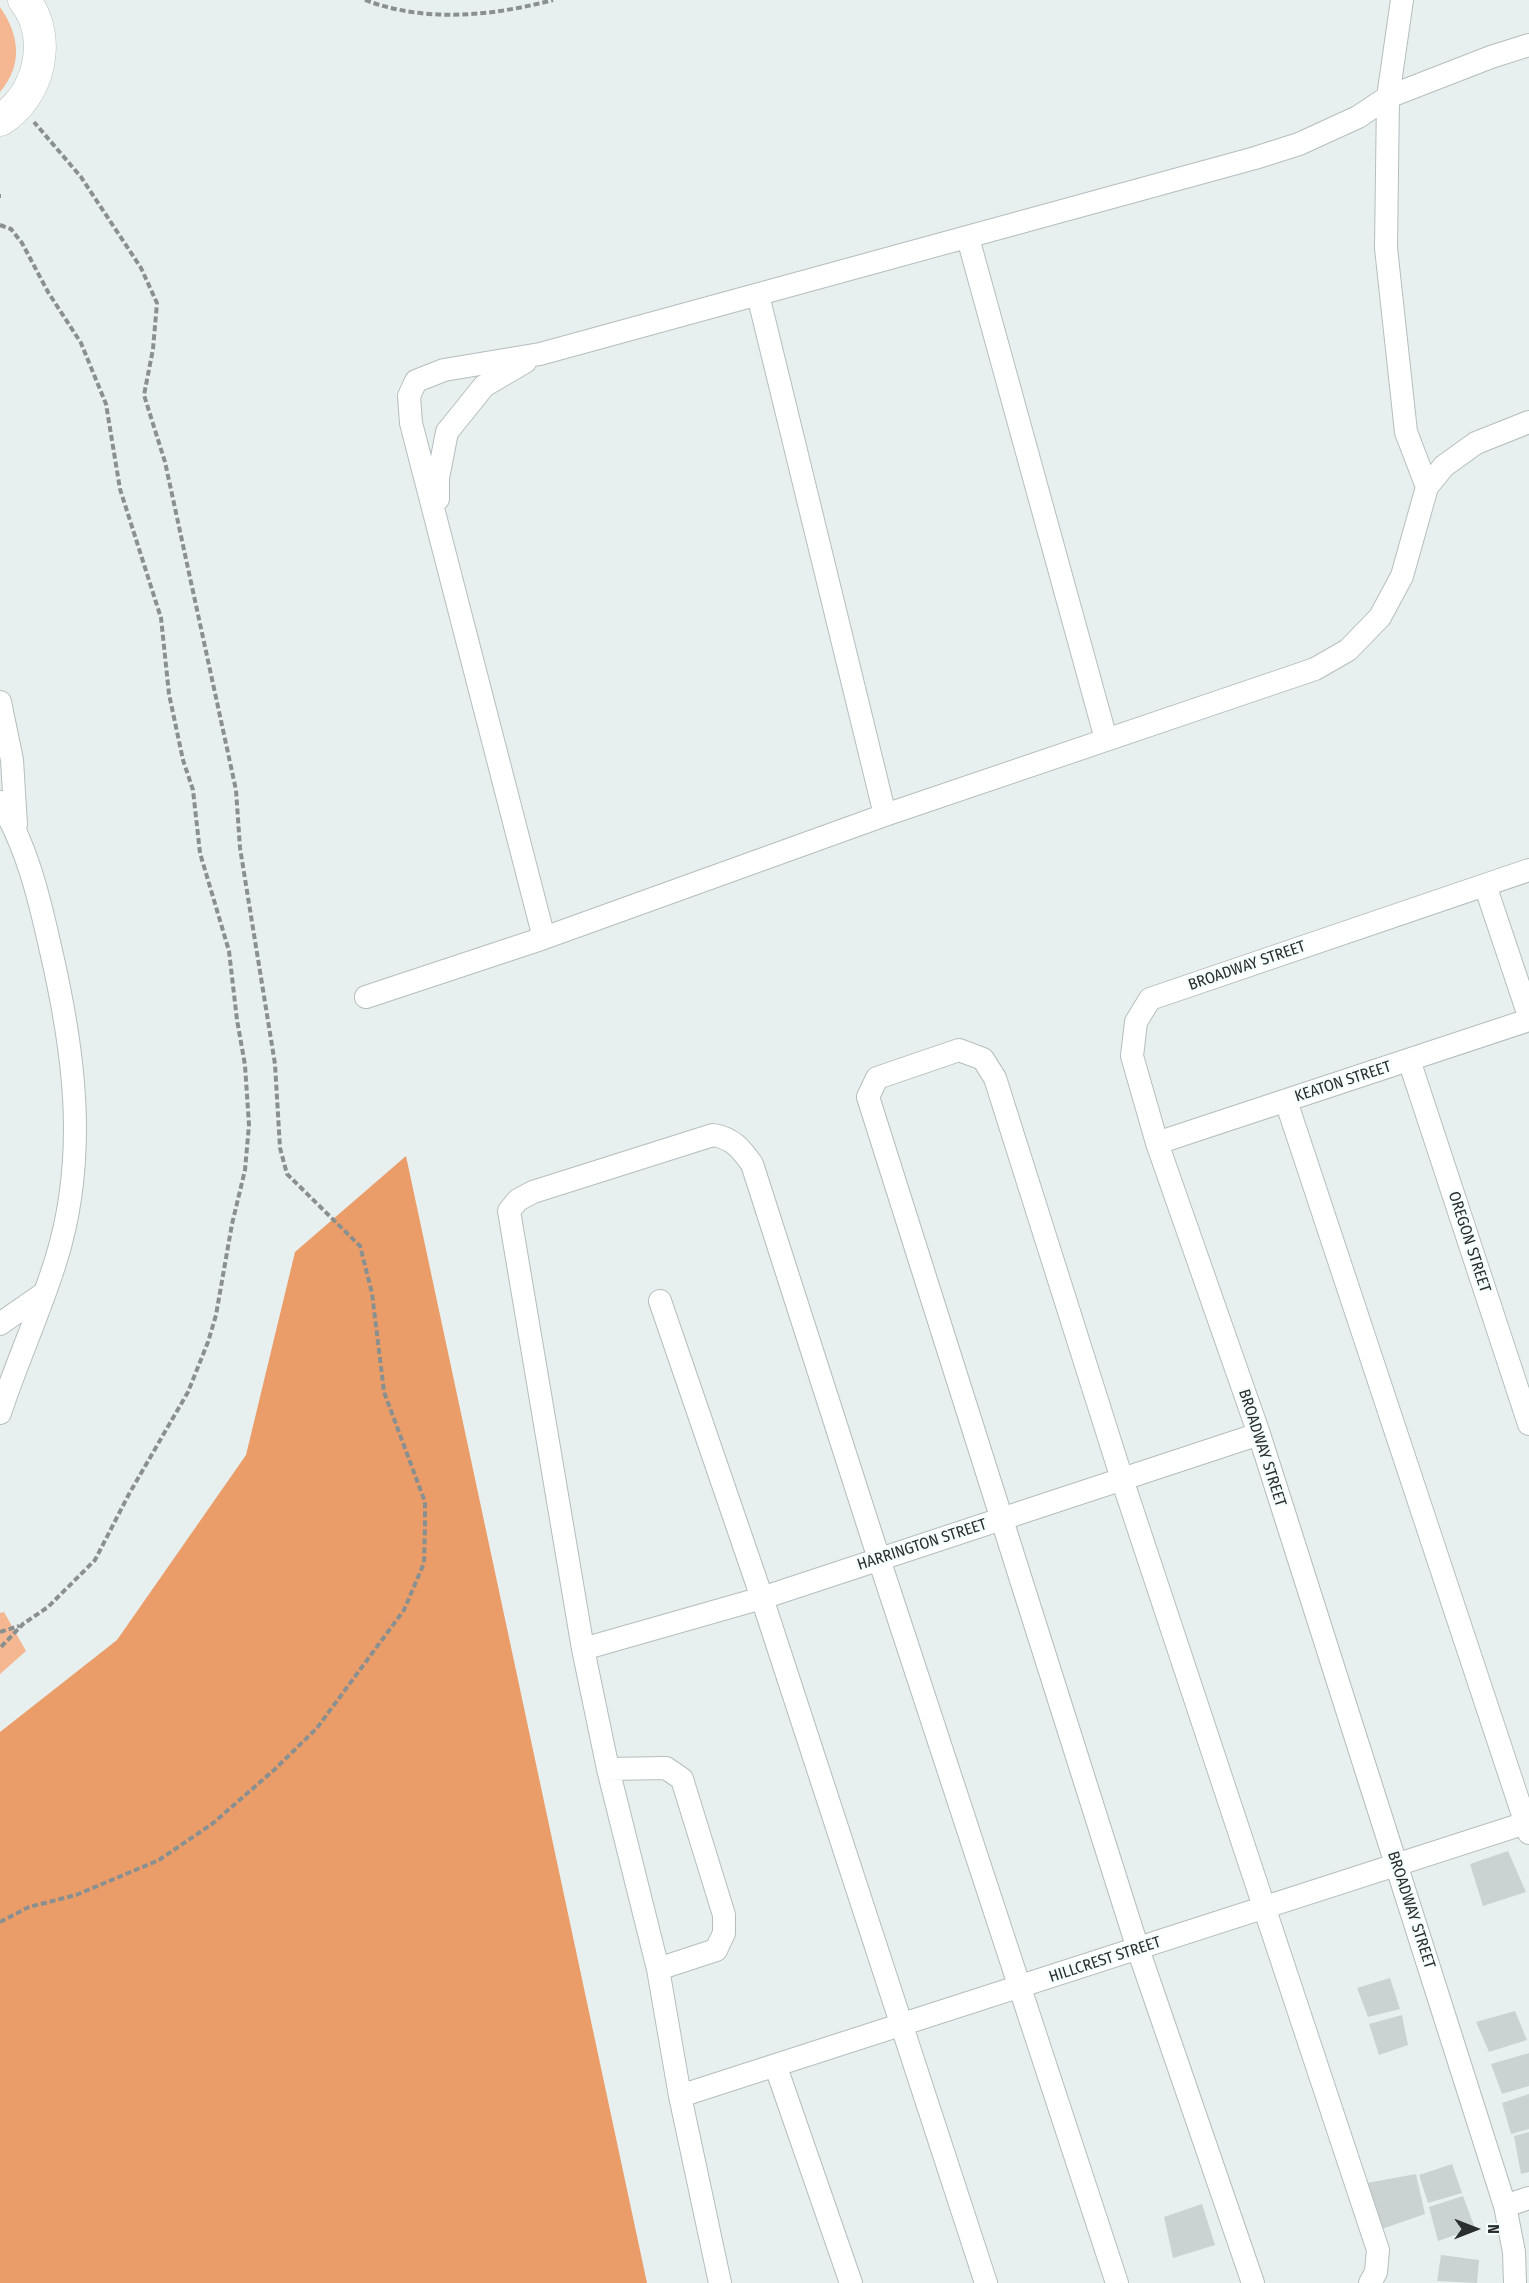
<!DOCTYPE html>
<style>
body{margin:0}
#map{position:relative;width:1529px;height:2283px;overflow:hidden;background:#e7f0ef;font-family:"Fira Sans Condensed",sans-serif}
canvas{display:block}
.north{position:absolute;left:1445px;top:2199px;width:60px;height:60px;-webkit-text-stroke:4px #f4fefc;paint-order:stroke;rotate:90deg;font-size:16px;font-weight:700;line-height:24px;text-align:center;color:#2b2e2e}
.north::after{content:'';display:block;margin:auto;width:21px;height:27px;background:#2b2e2e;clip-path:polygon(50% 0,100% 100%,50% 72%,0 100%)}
</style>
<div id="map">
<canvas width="1529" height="2283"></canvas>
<div class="north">N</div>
</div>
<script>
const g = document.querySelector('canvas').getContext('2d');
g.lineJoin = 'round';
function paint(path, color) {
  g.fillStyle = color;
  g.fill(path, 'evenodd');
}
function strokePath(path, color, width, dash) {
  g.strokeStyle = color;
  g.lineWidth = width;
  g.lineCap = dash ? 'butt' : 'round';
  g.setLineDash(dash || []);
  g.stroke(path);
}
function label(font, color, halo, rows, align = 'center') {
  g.font = font + ' "Fira Sans Condensed",sans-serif';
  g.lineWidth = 4.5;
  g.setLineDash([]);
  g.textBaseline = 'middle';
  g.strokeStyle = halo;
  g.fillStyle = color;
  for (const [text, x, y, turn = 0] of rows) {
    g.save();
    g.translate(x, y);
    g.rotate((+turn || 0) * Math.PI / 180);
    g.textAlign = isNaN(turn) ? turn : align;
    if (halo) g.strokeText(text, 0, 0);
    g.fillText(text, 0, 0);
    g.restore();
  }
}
paint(new Path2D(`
 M0,7C20,36 23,65 0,92Z
 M4,1612L26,1651L0,1674V1613Z`), '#f4b791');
paint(new Path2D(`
 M406,1156L647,2283H0V1732L117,1640L246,1455L295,1252Z`), '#eb9d69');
paint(new Path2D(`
 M1508,1851L1526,1892L1483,1906L1470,1864Z
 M1390,1978L1400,2009L1368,2017L1357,1988Z
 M1515,2011L1527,2040L1489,2052L1476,2022Z
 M1402,2015L1408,2045L1379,2055L1369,2024Z
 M1529,2053V2086L1502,2094L1491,2064Z
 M1529,2094V2129L1511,2134L1502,2103Z
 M1529,2132V2172L1521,2174L1514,2136Z
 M1452,2164L1462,2193L1428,2203L1419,2175Z
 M1416,2174L1425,2214L1379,2230L1367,2183Z
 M1463,2196L1475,2228L1438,2241L1429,2207Z
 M1202,2204L1215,2245L1173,2258L1164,2217Z
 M1441,2255L1479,2260L1477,2283L1437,2281Z`), '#cad3d2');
const street = new Path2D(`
 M1402,0L1388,97L1386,248L1406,432L1427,487
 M968,238L1106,739
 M758,295L885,815
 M438,499V478L447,432L484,386L525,362
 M0,702L12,760L16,825
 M0,802C26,845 38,893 49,942C74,1048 89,1154 56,1260C40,1312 17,1361 0,1413
 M1485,885L1529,1016
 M544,938L411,423L409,396L416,381L444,370L540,354L1255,158L1299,144L1358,117L1388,97L1491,57L1529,45
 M366,997L544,938L885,815L1315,669L1348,650L1380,617L1402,576L1427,487L1444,466L1476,443L1529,422
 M1409,1060L1529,1424
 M1286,1101L1529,1833
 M1157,1143L1529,1020
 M660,1301L762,1598L986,2283
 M0,1324L43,1294
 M583,1649L762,1598L1259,1434
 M608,1769L666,1768L682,1779L724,1915V1933L716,1950L658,1969
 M776,2067L851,2283
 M680,2096L1529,1822
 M1505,2206L1529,2198
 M720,2283L680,2096L658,1969L608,1769L583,1649L509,1211L518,1200L533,1192L713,1135C733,1138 741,1149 752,1164L879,1559L1117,2283
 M1253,2283L1138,1949L868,1097L877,1078L959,1050L983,1059L995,1078L1122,1479L1378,2250L1376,2272L1370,2283
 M1515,2283L1514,2252L1505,2206L1259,1434L1157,1143L1132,1056L1136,1022L1150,999L1529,870`);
const secondary = new Path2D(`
 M0,120C39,97 54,37 24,0`);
strokePath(street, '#b5bebd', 24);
strokePath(secondary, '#b5bebd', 33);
strokePath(new Path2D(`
 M365,0C426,23 492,16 553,0
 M0,196H1
 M0,225L11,229L22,243L48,292L81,343L106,404L120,489L161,618L169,694L183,760L193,790L200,853L229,951L237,1020L245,1065L249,1125L245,1170L232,1224L216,1315L208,1342L188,1392L129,1494L95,1560L48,1607L23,1624L0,1648
 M0,1632L19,1626
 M0,1922L29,1907L76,1895L159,1860L212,1824L274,1770L317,1728L404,1610L424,1563L425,1525V1502L384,1392L372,1293L360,1246L287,1174L280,1148L275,1064L240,848L236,790L165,462L144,395L153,349L157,303L141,268L81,177L34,122`), '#8a908f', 4, [6, 3]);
strokePath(street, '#fff', 22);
strokePath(secondary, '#fff', 32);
label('16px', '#2b2e2e', '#f4fefc', [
 ["BROADWAY STREET",1247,966,-19],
 ["KEATON STREET",1343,1082,-18],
 ["OREGON STREET",1469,1242,72],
 ["BROADWAY STREET",1262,1448,72],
 ["HARRINGTON STREET",922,1545,-18],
 ["BROADWAY STREET",1411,1910,72],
 ["HILLCREST STREET",1105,1960,-18]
]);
</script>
